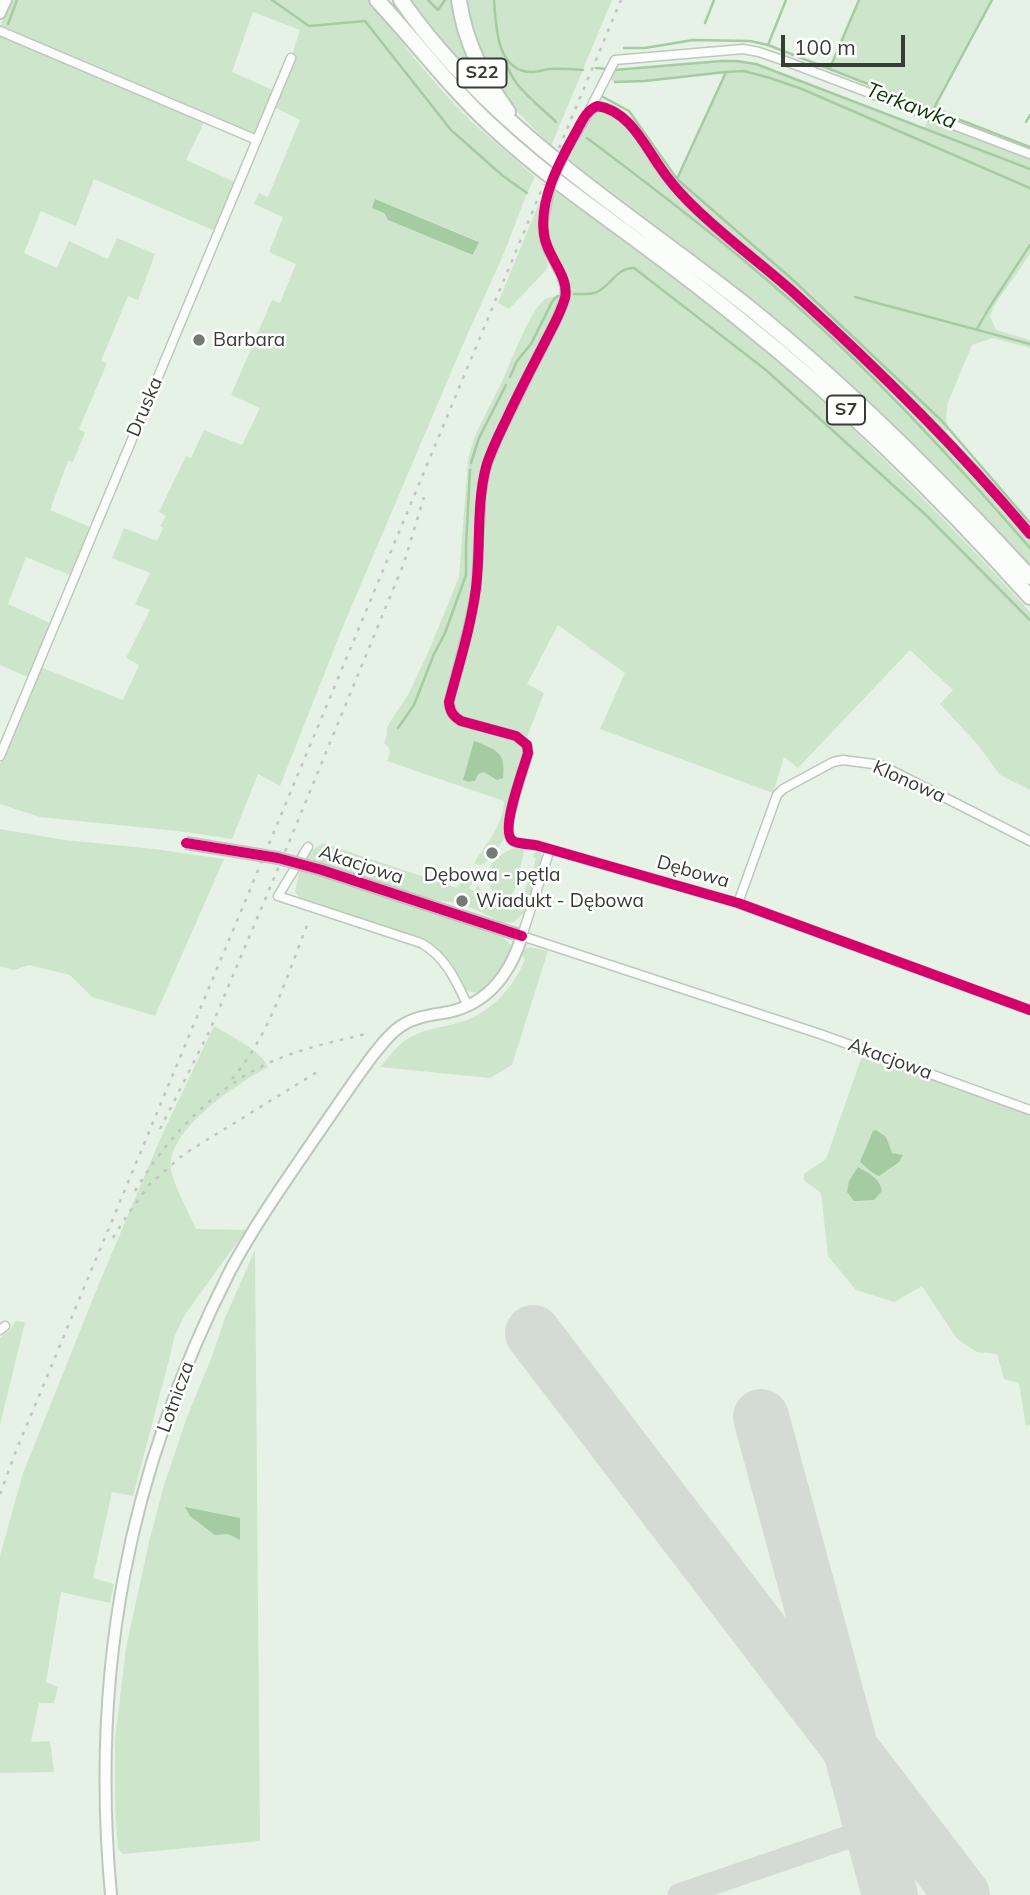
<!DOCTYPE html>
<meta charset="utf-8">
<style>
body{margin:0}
#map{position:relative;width:1030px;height:1895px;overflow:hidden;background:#e7f2e6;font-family:Mulish,sans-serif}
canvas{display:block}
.scale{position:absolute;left:781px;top:35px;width:124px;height:32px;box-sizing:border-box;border:4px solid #353d34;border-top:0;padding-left:9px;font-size:21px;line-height:24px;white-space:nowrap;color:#353d34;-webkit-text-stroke:5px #fff;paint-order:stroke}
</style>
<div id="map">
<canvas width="1030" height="1895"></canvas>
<div class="scale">100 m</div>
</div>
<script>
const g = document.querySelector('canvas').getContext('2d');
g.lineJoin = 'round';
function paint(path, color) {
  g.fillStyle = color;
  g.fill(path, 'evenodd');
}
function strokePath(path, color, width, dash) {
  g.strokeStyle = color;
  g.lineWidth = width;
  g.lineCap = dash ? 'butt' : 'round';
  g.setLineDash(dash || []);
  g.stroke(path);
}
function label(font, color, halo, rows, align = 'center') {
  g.font = font + ' Mulish,sans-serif';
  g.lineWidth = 5;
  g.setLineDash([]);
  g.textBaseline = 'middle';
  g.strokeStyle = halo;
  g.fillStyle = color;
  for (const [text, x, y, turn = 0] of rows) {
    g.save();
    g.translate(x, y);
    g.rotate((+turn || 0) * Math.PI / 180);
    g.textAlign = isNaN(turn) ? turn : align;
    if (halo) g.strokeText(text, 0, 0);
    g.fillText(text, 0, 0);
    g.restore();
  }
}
paint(new Path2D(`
 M11,0H369C402,43 435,86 474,124C494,142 515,159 535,177L527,193L504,253L461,349L344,624L280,786L258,774L232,839L186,832L40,817L0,804V764L40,667L123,700L139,665L126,658L150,610L135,604L150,573L112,558L124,528L157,541L163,528L160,526L166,516L159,512L186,456L191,458L204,430L242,445L260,408L231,395L272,300L280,303L296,264L269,252L283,217L254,204L259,193L268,197L300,120L274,107L295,60L291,58L300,30L253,12L232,72L273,90L254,138L206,118L186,160L235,182L215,231L94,179L76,226L41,211L24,253L57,268L69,241L108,259L117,238L155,254L138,300L128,296L101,361L107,363L79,429L85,432L73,462L68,461L50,510L90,527L70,575L26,557L8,604L50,623L28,677L0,665V26ZM375,199L478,241L474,255L388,220Z
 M411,0H454L475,71V77L454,54Z
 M464,0H612L551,146L508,102L482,63Z
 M859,0H992L938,102L950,116L1030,147V254L996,303L990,316L996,330L1030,340V348L993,338L972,345L947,405L946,419L949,429L941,435L1030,534V565C949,474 861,389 767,311C701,257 632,208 565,156L594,107L619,115L675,186L726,72L627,82H615L610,79L608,74L611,70L721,61H736L756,64L924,128L934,108L830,68Z
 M546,186L548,187C542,205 537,227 541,245C543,254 548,259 548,268L509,309L498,303Z
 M553,190C611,231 669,272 724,317C835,406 935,507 1030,612V790L1000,775L978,745L940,704L953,690L910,650L798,768L784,757L773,793L600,729L625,673L558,625L527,684L544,693L527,737L470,720L457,714L453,701L473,626L482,585L488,486L499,445L569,299C573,273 560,268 551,247C544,230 548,207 553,190Z
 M559,296L556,310L540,344L512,399L482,467L478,484L473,590L466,622L445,706L447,715L453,722L517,742L524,751L506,820L504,839L498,848L485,863L479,865L474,863C487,843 503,825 504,801L387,761L390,753L389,748L384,743L387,735V727L409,693L430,648L459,577L468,461C474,430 492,405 504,377C511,361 531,309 544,300C548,297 554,297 559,296Z
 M0,829L65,840L154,849L224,859L155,1016L92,997L70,975L29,965L14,970L0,966Z
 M323,843L457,888L470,870L473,874L474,880L469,888L474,891L478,885C490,917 520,912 528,881H530L536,858L533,857L535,852L540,851L542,858L524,913L514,922L503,923L475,909L451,902L435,900L402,892L305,861L313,850Z
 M518,847H522L524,851C521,863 520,878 515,889C501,919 461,864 518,847Z
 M300,869L320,874L503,937L511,945C512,962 484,1005 465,989C452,966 445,952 421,938L301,899L295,892Z
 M531,947L548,951L512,1065L490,1078L380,1067C388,1058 397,1046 407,1039C422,1030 437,1028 454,1024C488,1016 511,991 525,960L521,953L525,949Z
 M214,1026C230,1036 261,1050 268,1067C238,1083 166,1130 171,1169C172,1182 190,1215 196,1229L246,1230L184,1316L174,1338L169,1360L133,1496L112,1492L93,1578L114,1584L110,1603L61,1592L46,1682L58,1687L54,1703H39L31,1742L50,1741L54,1772L0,1773V1556L23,1473L98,1286L161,1137Z
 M863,1053L1030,1114V1425L1026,1426L1019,1383L1004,1379L997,1354L977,1352L957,1339L922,1286L894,1302L856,1290L828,1256L821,1193L804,1180V1174L826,1159Z
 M255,1250L260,1841L123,1854L118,1849L115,1807V1739L126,1648L149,1542L164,1485L187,1417L211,1359L225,1318Z
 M15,1321L25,1322L0,1425V1338L10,1330Z`), '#cde5ca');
paint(new Path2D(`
 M375,199L479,242L473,255L388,220L384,213L372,208Z
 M474,741C497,750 506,752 503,778L497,780L484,772L478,774L475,781H471L469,782L463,780Z
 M876,1130L886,1137L892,1153L903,1155L899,1162L879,1176L873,1173L860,1162L873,1131Z
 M858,1167C868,1173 880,1178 882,1191L874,1200L854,1201L847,1192L849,1181Z
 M185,1507L240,1518V1540L228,1534L215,1535L190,1516Z`), '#a5cba3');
strokePath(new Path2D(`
 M272,0L309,26L365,21L451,130L503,176L527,193
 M428,0L438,10L445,0
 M494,0C496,25 496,72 532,72C538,72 543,70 549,69C560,68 572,69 583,70
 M705,23L714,0
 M8,24L17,0
 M768,45L786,0
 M624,48H645L693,40L750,41L768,45L1030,147
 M505,57C509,85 537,103 556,122
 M596,68L607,69
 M830,68L859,0
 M614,70L721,61H736L756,64L1030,169
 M615,82L645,81L726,72L744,71L770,78L802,89L1030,188
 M603,97L629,111L677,179L793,280L942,421L1030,523
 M934,108L992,0
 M1026,122L1030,115
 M587,138C643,180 700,223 754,269C855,353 944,449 1030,548
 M677,179L726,72
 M574,294C582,294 590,295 597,292C611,285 618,267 634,268L766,370L927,516L1030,620
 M855,297L1030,344
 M977,329L989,308L1030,245
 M510,377L517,361L531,344L552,302L556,297L559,296
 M471,463L479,438L506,385
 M398,728L414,705L434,654L445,633L466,575V546L470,470`), '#a5cba3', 2.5);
strokePath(new Path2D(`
 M679,1895L872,1829`), '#d4dbd4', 23);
strokePath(new Path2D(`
 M533,1333L962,1895
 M761,1417L890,1895`), '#d4dbd4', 56);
const street = new Path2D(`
 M0,31L257,140
 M590,109L615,60L743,49L759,52L788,62L1030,154
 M565,152L591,109L600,106C631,113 645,146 661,169C672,184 684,197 696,209C726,239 762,263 793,292C876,368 958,447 1030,534
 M550,188L543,224L544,236L547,248L561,275L565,287V297L557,318L498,437L487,465L482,489L476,589L469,624L449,702C450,712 453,716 461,721L516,736L527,745L528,753C524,768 500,830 512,840C515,844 533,844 539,846L738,903L1030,1010
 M0,756L291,58
 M308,847L278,896L421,943C446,957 456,981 468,1006
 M550,849L522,936L820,1034L1030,1110
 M738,903L777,795L783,789L833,762L843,760L881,765L1030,841
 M0,1330L5,1326`);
const secondary = new Path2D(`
 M0,13L6,0
 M111,1895C90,1670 128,1472 230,1271C255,1224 287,1179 317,1135C336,1108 354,1080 374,1054C382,1044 390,1033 401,1026C416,1016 432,1015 449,1012C489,1003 510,974 522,936L322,870`);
const highway = new Path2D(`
 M377,0C417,43 452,90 495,129C541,172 592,207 642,244C676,269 710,295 743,322C846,404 942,499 1030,597
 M401,0C492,131 630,212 752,310C852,391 942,482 1030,577
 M459,0C465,43 483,77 508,112`);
strokePath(street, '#bec7bd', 11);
strokePath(secondary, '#bec7bd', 14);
strokePath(highway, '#bec7bd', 18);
strokePath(street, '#fbfdfb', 8);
strokePath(secondary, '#fbfdfb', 10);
strokePath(highway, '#fbfdfb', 14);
strokePath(new Path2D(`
 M559,148L621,0
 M232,1079C270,1035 287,975 308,923
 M160,1129L210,1030L290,840L404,563L424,497
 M135,1191C168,1135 221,1080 283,1057C311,1046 341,1040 370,1033
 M113,1238L128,1214L149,1185L184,1154L322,1069
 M0,1494L16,1451L544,184`), '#c1c4c1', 2.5, [3.5, 7]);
const secondaryBridge = new Path2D(`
 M186,843L278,858L322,870`);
strokePath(secondaryBridge, '#bec7bd', 14, []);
strokePath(secondaryBridge, '#fbfdfb', 10);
strokePath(new Path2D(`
 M1030,534C957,447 876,367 792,291C757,260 719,233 687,200C677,190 668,179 660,167C644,144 628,110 597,106C585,111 581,124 575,134C559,163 539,200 544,234C546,256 570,276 565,298C561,313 552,328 545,342C532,367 519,392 507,418C500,433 491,450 486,467C476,506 481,548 476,588C471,627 459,664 449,702C450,712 453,716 461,721L516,736L527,745L528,753C524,768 500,830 512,840C515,844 533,844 539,846L738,903L1030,1010
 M186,843L278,858L322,870L522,936`), '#d6006c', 10);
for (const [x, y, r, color] of [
 [199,340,7,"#737c72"],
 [492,853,7,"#737c72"],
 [462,901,7,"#737c72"]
]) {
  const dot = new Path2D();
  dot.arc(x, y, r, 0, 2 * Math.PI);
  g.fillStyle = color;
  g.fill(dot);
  strokePath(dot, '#fff', 2.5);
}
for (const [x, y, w] of [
 [482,73,49],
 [846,410,38]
]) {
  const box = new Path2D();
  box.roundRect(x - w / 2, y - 14.5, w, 29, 5);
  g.fillStyle = '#fff';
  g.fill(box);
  strokePath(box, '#353d34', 2);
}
label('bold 18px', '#353d34', null, [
 ["S22",482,73],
 ["S7",846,410]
]);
label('19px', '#353d34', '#fff', [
 ["Barbara",213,340],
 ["Dębowa - pętla",492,875,"center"],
 ["Wiadukt - Dębowa",476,901]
], 'left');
label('19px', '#353d34', '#fff', [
 ["Druska",145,407,-67],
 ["Klonowa",909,782,24],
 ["Akacjowa",361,865,18],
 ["Dębowa",693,872,16],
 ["Akacjowa",890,1059,20],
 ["Lotnicza",176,1397,-70]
]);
label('italic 21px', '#043904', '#fff', [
 ["Terkawka",911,106,21]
]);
</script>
